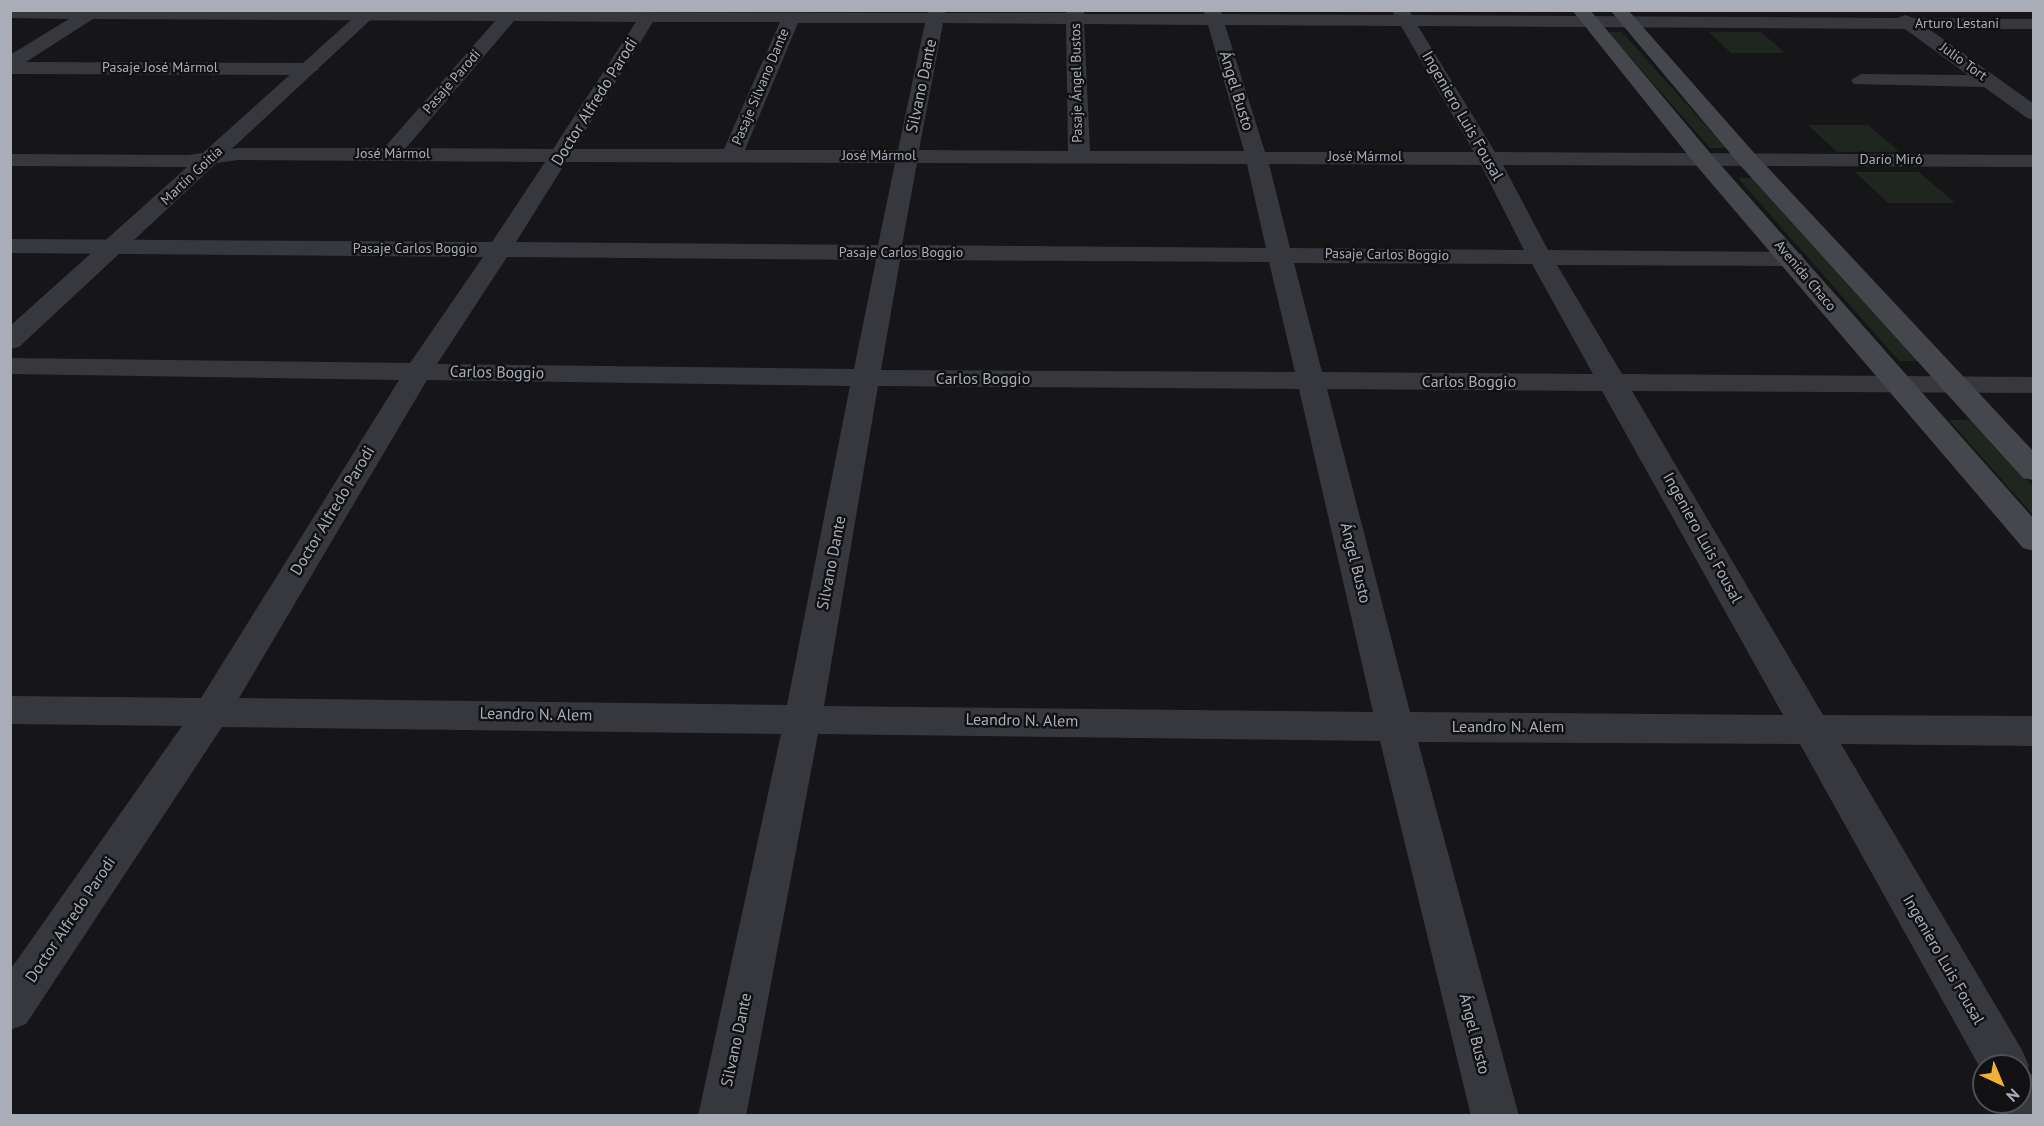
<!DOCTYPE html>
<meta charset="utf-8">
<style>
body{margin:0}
#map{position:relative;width:2044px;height:1126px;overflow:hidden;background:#161618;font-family:"PT Sans",sans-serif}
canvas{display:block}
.frame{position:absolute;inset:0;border:12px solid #a8adb8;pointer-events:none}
.north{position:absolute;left:1972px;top:1054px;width:60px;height:60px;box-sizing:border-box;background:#111113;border:2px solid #4d4f55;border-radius:50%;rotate:136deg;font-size:16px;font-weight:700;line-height:24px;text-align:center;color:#a8adb8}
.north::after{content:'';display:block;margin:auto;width:21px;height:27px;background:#f2b134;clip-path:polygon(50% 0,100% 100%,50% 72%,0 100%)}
</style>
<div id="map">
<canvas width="2044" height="1126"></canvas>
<div class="frame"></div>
<div class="north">N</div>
</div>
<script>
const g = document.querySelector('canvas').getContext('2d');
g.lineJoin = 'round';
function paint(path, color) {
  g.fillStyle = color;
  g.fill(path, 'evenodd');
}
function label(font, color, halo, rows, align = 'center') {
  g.font = font + ' "PT Sans",sans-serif';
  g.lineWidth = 5;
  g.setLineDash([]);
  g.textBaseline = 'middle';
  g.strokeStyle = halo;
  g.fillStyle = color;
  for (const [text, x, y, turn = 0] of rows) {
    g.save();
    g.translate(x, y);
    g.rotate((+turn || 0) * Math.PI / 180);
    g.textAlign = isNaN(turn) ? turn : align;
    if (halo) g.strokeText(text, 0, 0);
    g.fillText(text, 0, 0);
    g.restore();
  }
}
paint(new Path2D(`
 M1608,32H1622L1726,148H1710Z
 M1709,32H1761L1785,53H1731Z
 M1808,125H1868L1900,152H1837Z
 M1855,172H1919L1955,203H1888Z
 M1738,178H1755L1920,361H1899Z
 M1949,420H1974L2033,486V515Z`), '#1e261f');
paint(new Path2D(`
 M10,10L928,13V10H946L945,13H1066V10H1084V14H1205L1203,10H1221L1222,14L1394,15L1392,10H1409L1412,15L1898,18L1905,15L1914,18L2034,19V29H1929L2034,104V120L2027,118L1984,87L1854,84L1851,80L1861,74L1968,75L1905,29L1418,26L1495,152L2034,155V167L1503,165L1548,250L1792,252L1801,254L1804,259L1801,264L1792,266L1557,265L1622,374L2034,377V393L1632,391L1823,715L2034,716V746L1841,744L2022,1050L2029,1066L2026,1072L2034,1075V1116H2006L2000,1102H2020V1066H1984V1075L1800,744L1418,742L1519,1116H1471L1380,741L818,734L746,1116H698L781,734L222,727L26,1024L10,1030V970L182,726L10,724V696L201,698L399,380L10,374V358L410,363L483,257L10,253V239L492,242L545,162L238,160L188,167L10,166V154L188,155L238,148H384L495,21L93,19L26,62L309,63L319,69L309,75L10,74V55L69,19L10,18ZM514,21L636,22L553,149L406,148ZM653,22H780L724,149H574ZM798,23H925L898,150H745ZM943,23L1066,24L1068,151L919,150ZM1084,24L1208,25L1244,151H1090ZM1225,25L1401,26L1474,152H1265ZM566,162L895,163L878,245L516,242ZM917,163L1247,164L1266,248L902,245ZM1269,164L1481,165L1524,250L1290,248ZM507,257L876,260L854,369L437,364ZM900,260L1269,262L1295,372L881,370ZM1294,263L1532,264L1593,374L1322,372ZM427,380L850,386L787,705L239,698ZM878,386L1299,389L1373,712L824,706ZM1327,389L1602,391L1783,715L1410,712Z`), '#37383d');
paint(new Path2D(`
 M362,10H381L19,347L10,349V326Z`), '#37383d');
paint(new Path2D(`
 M1572,10H1590L1711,154L2034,519V551L2023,548L1695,164Z
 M1610,10H1628L1756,155L2034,452V480L2023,478L1740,165Z`), '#45474d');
label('14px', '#a8adb8', '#111113', [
 ["Arturo Lestani",1957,24],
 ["Julio Tort",1963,62,36],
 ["Pasaje José Mármol",160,68],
 ["Pasaje Parodi",452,82,-49],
 ["Pasaje Ángel Bustos",1077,83,-91],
 ["Pasaje Silvano Dante",761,87,-67],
 ["José Mármol",393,154],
 ["José Mármol",879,156],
 ["José Mármol",1365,157],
 ["Darío Miró",1891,160],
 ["Martín Goitía",192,176,-43],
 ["Pasaje Carlos Boggio",415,249],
 ["Pasaje Carlos Boggio",901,253],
 ["Pasaje Carlos Boggio",1387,255,1],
 ["Avenida Chaco",1805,276,50]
]);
label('16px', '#a8adb8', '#111113', [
 ["Silvano Dante",922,86,-78],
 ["Ángel Busto",1236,91,73],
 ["Doctor Alfredo Parodi",595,102,-58],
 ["Ingeniero Luis Fousal",1462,116,60],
 ["Carlos Boggio",497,373,1],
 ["Carlos Boggio",983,379],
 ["Carlos Boggio",1469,382],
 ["Doctor Alfredo Parodi",333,511,-59],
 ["Ingeniero Luis Fousal",1702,538,61],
 ["Silvano Dante",832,563,-79],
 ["Ángel Busto",1355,563,76],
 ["Leandro N. Alem",536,715,1],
 ["Leandro N. Alem",1022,721,1],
 ["Leandro N. Alem",1508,727],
 ["Doctor Alfredo Parodi",71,920,-56],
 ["Ingeniero Luis Fousal",1943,960,60],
 ["Ángel Busto",1474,1034,76],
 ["Silvano Dante",737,1040,-78]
]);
</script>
